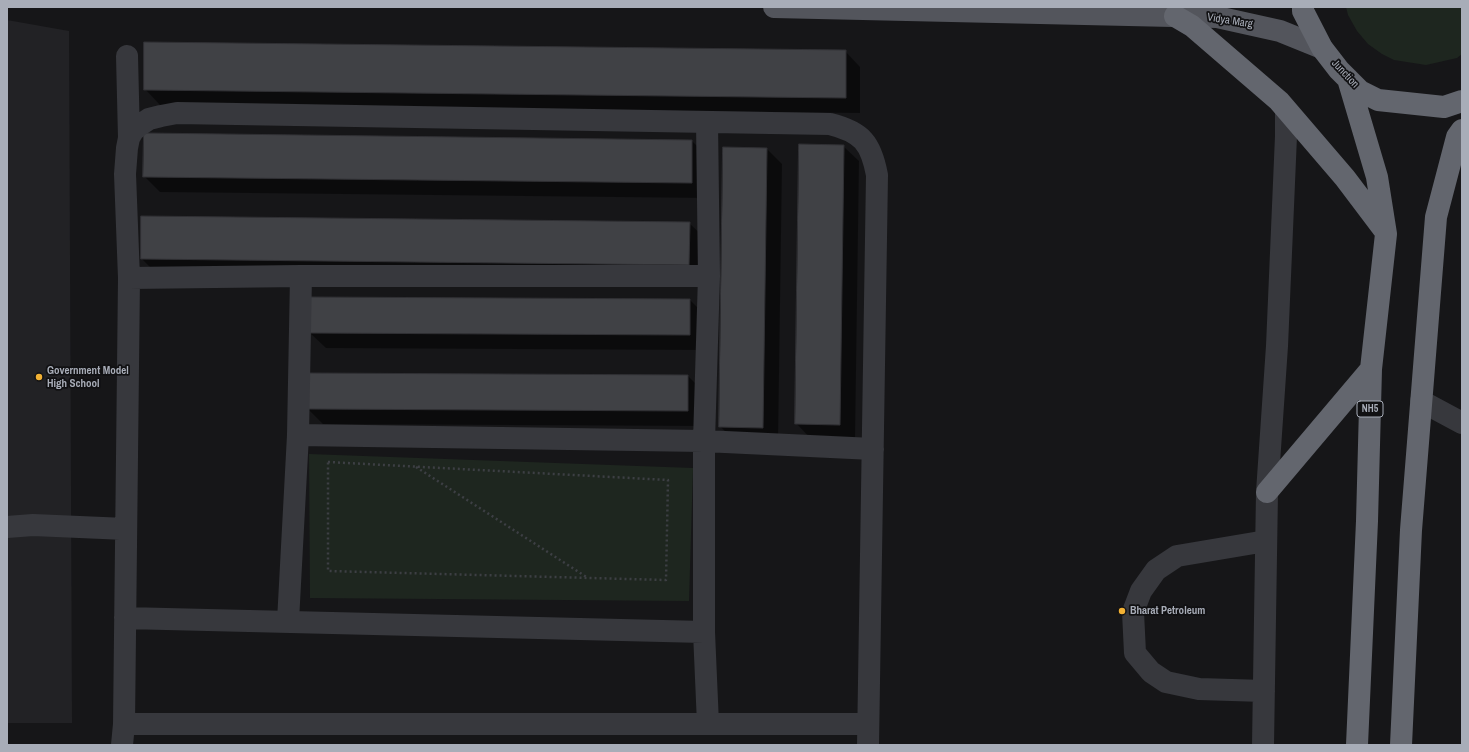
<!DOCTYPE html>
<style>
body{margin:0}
#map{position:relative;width:1469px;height:752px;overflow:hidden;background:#161618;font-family:"Archivo Narrow",sans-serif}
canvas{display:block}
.frame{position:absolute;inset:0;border:8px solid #a8adb8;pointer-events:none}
</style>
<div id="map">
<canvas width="1469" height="752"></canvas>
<div class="frame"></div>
</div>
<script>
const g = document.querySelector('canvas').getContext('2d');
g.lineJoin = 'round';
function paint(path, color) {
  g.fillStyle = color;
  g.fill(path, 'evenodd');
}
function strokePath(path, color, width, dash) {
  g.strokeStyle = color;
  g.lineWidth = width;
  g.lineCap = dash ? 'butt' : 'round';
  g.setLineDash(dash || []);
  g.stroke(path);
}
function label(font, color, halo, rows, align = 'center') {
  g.font = font + ' "Archivo Narrow",sans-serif';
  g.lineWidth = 3.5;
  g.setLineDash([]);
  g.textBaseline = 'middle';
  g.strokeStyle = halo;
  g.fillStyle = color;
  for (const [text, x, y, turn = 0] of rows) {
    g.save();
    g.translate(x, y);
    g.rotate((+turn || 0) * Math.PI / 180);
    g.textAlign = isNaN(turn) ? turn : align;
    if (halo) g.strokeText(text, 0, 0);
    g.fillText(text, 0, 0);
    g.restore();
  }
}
paint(new Path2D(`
 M7,20L69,31L72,723H7Z`), '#222225');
paint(new Path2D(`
 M1346,7H1462V54L1457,58L1426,65L1394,60L1382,54L1368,44L1357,31L1348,15Z
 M309,454L693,468L689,601L310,598Z`), '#1e261f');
paint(new Path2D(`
 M845,51L860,67V113L160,105L145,89Z
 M692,141L707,156V198L160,192L144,176Z
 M843,146L859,161L855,440L811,439L796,423Z
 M767,149L782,164L778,443L735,442L720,426Z
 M689,223L705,238L704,280L157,274L142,259Z
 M690,300L705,315V350L326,348L310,333Z
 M688,376L703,391V426L323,424L308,409Z`), '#0007');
const building = new Path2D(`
 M144,42L846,50V98L144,90Z
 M144,133L692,140V183L143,177Z
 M799,144L844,145L840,425L795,424Z
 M723,147L767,148L763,428L719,427Z
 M141,216L690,222L689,265L141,259Z
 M310,297L690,299V335L309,333Z
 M307,373L688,375V411L307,409Z`);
paint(building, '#404145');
strokePath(building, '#303034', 1);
strokePath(new Path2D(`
 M328,462L668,480L666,580L328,571Z
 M416,467L588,578`), '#3d3f44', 2.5, [2, 3]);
strokePath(new Path2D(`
 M127,56L129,138
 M301,276L298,435L704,441L873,449
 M129,278L301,276H709
 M1421,401L1462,423
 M7,527L33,525L126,529
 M125,618L704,632V441L709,276L707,122
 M288,621L298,435
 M704,632L708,724
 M1264,691L1199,689L1166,682L1151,672L1135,653L1133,612L1141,591L1156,570L1177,556L1266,541
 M124,724H868
 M122,745L124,724L129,278L125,174L127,148L129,138L133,131L140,125L149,119L161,116L177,113L830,124C862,132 871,143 877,175L868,745
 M1263,745L1267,492L1277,346L1286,136V110`), '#37383d', 22);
strokePath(new Path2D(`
 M774,7L1217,17L1280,31L1322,48`), '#53555c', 22);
strokePath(new Path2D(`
 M1303,7V11L1322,48L1339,70L1360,91L1378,100L1444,107L1462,101
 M1175,16L1192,26L1279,101L1345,178L1385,231
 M1348,79L1377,177L1386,234L1371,369L1367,521L1357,745
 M1267,492L1371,369
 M1401,745L1411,530L1436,217L1457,137L1462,130`), '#63666e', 22);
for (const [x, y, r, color] of [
 [39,377,4,"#f2b134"],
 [1122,611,4,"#f2b134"]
]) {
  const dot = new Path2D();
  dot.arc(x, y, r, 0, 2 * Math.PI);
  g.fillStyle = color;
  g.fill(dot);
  strokePath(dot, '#111113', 1.5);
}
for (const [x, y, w] of [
 [1370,409,26]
]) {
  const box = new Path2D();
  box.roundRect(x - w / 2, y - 8, w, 16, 3);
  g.fillStyle = '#111113';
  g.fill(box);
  strokePath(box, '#a8adb8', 1);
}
label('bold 10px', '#a8adb8', null, [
 ["NH5",1370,409]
]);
label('11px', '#a8adb8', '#111113', [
 ["Vidya Marg",1230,21,9],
 ["Junction",1345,74,47]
]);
label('bold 11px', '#a8adb8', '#111113', [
 ["Government Model",47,371],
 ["High School",47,384],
 ["Bharat Petroleum",1130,611]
], 'left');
</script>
